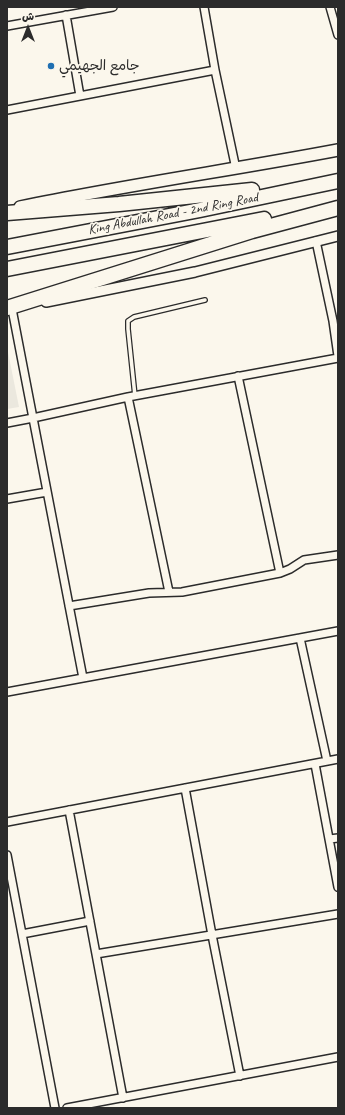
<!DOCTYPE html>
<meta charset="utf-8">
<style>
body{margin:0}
#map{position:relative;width:345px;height:1115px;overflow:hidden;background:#fbf7ec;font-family:Caveat,"Playpen Sans Arabic",sans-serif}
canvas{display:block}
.frame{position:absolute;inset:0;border:8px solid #2b2b2b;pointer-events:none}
.north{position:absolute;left:8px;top:8px;width:40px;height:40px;-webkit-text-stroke:3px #fbf7ec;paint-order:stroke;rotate:0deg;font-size:11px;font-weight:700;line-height:16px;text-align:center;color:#2b2b2b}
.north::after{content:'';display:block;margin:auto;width:14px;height:18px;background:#2b2b2b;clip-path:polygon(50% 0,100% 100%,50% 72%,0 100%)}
</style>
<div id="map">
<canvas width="345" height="1115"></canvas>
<div class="frame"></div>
<div class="north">ش</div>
</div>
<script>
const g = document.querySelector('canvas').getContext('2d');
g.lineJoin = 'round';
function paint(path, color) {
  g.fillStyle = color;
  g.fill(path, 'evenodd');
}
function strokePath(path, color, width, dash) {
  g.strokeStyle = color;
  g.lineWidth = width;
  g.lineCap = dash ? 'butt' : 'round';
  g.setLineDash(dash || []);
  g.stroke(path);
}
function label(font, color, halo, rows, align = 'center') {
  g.font = font + ' Caveat,"Playpen Sans Arabic",sans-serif';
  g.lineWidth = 3.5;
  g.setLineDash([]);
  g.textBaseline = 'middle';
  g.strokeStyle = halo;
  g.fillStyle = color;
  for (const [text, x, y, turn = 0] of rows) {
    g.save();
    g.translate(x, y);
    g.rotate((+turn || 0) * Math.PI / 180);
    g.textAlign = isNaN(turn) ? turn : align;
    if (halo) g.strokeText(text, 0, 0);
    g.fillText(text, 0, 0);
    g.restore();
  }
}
paint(new Path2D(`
 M7,347L19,407L7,409Z`), '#ebe8de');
const service = new Path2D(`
 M135,396L128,329V321L134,317L205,300`);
const minor = new Path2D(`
 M204,7L215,70
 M330,7L338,35
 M66,15L80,96
 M7,26L113,7
 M7,110L215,70L236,169
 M316,241L333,321L338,356
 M12,309L83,678
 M238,376L280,573
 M128,397L169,592
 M7,423L33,418L128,397L338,358
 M7,499L47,492
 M69,606L149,593L182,592L280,573L290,569L304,560L338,555
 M300,638L327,761
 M7,692L338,631
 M315,764L338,887
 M185,788L212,935L240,1076
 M69,810L123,1098
 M7,822L338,759
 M329,839L338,838
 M7,855L55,1108
 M22,934L90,921
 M96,954L338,914
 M67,1108L338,1057`);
const tertiary = new Path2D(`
 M46,302L195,272L338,236`);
const secondary = new Path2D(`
 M20,207C125,185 232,170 338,150`);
const motorway = new Path2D(`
 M7,213L119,204L252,190
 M7,247L200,210L338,181
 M7,269L264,219
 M7,308L252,231L338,208`);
strokePath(service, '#2b2b2b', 6);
strokePath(minor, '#2b2b2b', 10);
strokePath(tertiary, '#2b2b2b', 12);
strokePath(secondary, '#2b2b2b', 14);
strokePath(motorway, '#2b2b2b', 17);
strokePath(service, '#fbf7ec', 3.5);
strokePath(minor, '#fbf7ec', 7);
strokePath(tertiary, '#fbf7ec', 9);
strokePath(secondary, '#fbf7ec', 11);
strokePath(motorway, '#fbf7ec', 14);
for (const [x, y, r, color] of [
 [51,66,4,"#1f6fb2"]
]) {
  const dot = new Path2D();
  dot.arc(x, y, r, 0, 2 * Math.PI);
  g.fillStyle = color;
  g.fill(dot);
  strokePath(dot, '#fbf7ec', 1.5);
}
label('14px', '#2b2b2b', '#fbf7ec', [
 ["جامع الجهيمي",59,66]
], 'left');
label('14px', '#2b2b2b', '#fbf7ec', [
 ["King Abdullah Road - 2nd Ring Road",173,214,-11]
]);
</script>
